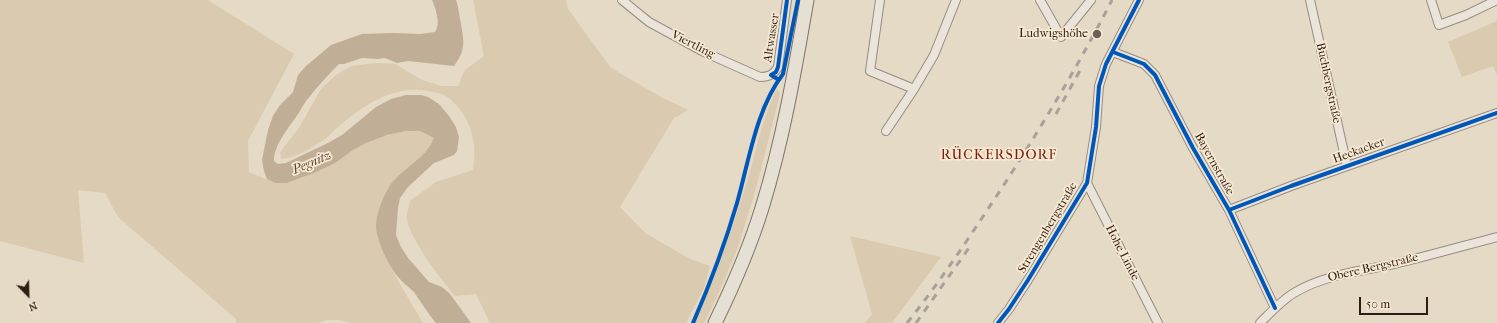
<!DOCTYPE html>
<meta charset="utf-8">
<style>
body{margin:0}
#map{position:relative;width:1497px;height:323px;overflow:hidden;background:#e5dac6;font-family:"IM FELL French Canon",serif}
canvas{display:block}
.north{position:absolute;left:8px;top:275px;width:40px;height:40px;-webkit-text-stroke:3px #f7e9d2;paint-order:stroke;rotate:157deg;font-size:11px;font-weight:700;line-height:16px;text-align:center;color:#2f1c15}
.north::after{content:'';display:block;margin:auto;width:14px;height:18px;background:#2f1c15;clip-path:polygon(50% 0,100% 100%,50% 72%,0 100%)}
.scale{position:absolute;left:1359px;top:297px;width:69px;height:18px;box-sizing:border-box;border:2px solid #2f1c15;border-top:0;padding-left:5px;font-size:12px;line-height:14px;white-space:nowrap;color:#2f1c15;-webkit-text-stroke:3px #f7e9d2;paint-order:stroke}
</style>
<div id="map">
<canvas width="1497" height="323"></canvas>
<div class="north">N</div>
<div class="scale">50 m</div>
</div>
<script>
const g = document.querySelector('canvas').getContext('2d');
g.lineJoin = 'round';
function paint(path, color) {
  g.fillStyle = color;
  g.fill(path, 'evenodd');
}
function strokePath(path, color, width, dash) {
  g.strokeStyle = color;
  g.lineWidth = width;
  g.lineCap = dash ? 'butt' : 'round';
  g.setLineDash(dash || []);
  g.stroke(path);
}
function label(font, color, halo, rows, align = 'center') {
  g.font = font + ' "IM FELL French Canon",serif';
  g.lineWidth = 3.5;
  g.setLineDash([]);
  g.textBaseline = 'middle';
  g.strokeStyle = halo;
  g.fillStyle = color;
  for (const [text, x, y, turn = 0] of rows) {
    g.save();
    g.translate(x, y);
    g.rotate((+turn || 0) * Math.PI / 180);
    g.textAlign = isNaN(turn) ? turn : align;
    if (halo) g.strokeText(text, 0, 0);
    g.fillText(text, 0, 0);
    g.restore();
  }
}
paint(new Path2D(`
 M0,0H208L294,54L248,141L249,172L275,183H287L302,178L366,143L387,135L406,131H420L435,138C424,158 404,168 391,185C382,195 376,214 377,227C378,252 410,300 423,323H352L339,320H326L317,323H236V319L118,217L105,193L78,190L84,263L0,241Z
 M473,0H566L568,9L611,68L661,97L688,110L674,118L620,207L645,233L690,259L710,266L704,288L686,323H490L476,294L455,296C443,282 409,238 407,219C406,214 409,207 410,201L436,182L473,170C477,147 473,123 456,105C445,93 443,94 428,91C393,84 363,106 338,127C333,131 329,136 325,139C312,148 296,158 281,159L280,152L299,128L321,89L336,75L351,66L376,63L395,64L422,80L442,86H458L465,70L484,56Z
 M1497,21V75L1493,66L1462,77L1448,42Z
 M777,89L780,94L757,185L738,247L717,297L704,323H695C715,278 731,232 746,185C756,153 761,120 777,89Z
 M850,236L941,257L892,323H865L872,314Z`), '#dacaaf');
paint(new Path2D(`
 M432,0H456C459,8 459,16 461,24C464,42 466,50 454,66L408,61L397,63L385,58L378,59L362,58L344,64H339C327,76 316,88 306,101C302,106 300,112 296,117C287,130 274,145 274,161L278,164L286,163L328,143L342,135L376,107L391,99L406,95H421L428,97L439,104L449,116L456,127L459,137L457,151L454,155L434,163L408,187L400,198L398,208L396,235L401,247L408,258L429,282L442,287L450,294L471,323H436L435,322C427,312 421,302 414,292C409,287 403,283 398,277C389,266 377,242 376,227C376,214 383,195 391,184C403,168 426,158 434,138L420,131H406L387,135L366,143L353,150L335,163L314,173L287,183H275L267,179L264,171L262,160L268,130L273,116L280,105L293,92L298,75L306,66L331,45L362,34L394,33L420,34L435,32C441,24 436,9 432,0Z`), '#c0ae96');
const street = new Path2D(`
 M622,0L649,22L704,52L760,77C768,77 774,75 778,67L787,0
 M880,0L870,71L914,89L934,55L956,0
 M1040,0L1061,37L1091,0
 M1310,0L1347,166
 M1431,0L1439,25L1466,15L1497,0
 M1113,52L1144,64L1155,75L1193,148L1229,210L1275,308
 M886,131L914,89
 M1087,183L1158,323
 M1229,210L1291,186L1497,113
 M998,323L1009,309L1028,280L1087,183L1096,127L1099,86L1106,64L1139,0
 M1260,323C1271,312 1282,300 1294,293C1323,275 1361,271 1394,264C1428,256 1463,246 1497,237`);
const primary = new Path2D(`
 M715,323C733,286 750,247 762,208C783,140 795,70 807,0`);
strokePath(street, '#968d81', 10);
strokePath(primary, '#7c7469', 15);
strokePath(street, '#eae4da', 8);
strokePath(primary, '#e6dfd4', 13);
strokePath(new Path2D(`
 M1056,114L1083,65
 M907,323C936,287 962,248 988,209C1033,141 1075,72 1112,0
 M916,323L971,245`), '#a7a199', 3, [7, 7]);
strokePath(new Path2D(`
 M1113,52L1144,64L1155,75L1193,148L1229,210L1275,308
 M779,80L771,75L776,72L778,67L787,0
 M1229,210L1291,186L1497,113
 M693,323C710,284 725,244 737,203C749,161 756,109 783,74L798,0
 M998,323L1009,309L1028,280L1087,183L1096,127L1099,86L1106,64L1139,0`), '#0057b8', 4);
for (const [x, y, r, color] of [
 [1097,34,5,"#6f5e53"]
]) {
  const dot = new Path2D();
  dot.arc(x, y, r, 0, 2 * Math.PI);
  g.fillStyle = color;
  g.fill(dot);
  strokePath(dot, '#f7e9d2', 1.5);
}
label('12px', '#2f1c15', '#f7e9d2', [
 ["Ludwigshöhe",1088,34]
], 'right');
label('12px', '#2f1c15', '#f7e9d2', [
 ["Altwasser",772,38,-81],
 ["Viertling",693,45,27],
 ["Buchbergstraße",1328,83,78],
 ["Heckacker",1359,151,-20],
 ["Bayernstraße",1214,164,61],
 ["Strengenbergstraße",1048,228,-59],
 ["Hohe Linde",1122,253,63],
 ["Obere Bergstraße",1373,268,-13]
]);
label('italic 13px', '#5c483b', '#f7e9d2', [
 ["Pegnitz",312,163,-23]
]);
g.letterSpacing = '1px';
label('14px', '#7a1f14', '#f7e9d2', [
 ["RÜCKERSDORF",999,156]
]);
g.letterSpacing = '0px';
</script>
